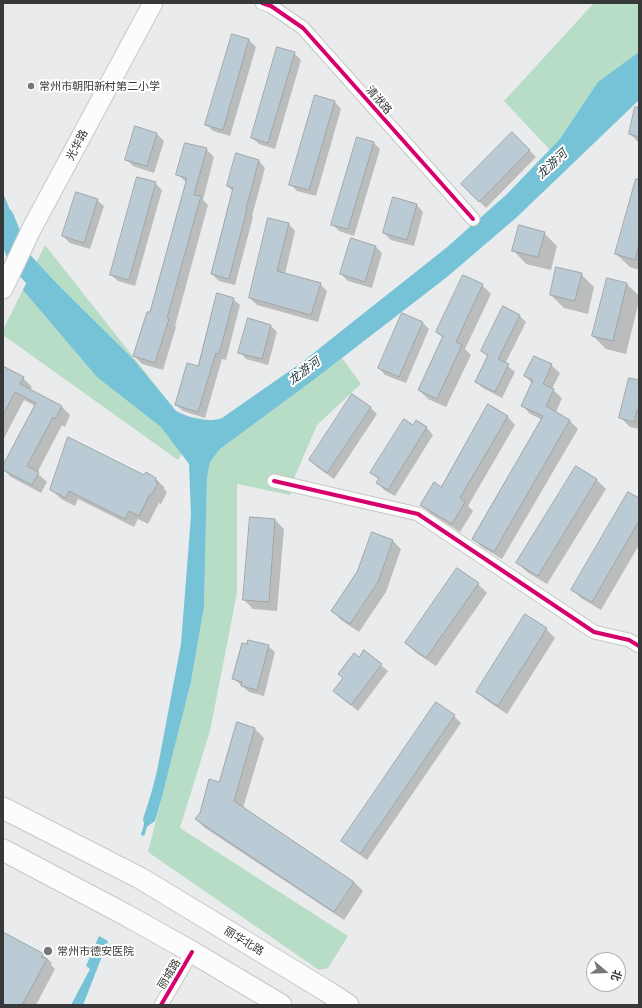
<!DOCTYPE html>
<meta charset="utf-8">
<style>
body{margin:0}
#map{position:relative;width:642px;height:1008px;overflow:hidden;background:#eaebec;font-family:Ubuntu,"Noto Sans SC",sans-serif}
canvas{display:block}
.frame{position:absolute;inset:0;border:4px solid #373839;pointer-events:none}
.north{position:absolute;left:586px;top:952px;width:40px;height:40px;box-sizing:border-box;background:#fff;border:1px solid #afafb0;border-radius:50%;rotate:109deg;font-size:11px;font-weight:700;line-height:16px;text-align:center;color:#373839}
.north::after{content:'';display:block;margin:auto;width:14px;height:18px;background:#767778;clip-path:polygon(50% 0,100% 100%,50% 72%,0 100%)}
</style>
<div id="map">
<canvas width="642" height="1008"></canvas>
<div class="frame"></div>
<div class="north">北</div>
</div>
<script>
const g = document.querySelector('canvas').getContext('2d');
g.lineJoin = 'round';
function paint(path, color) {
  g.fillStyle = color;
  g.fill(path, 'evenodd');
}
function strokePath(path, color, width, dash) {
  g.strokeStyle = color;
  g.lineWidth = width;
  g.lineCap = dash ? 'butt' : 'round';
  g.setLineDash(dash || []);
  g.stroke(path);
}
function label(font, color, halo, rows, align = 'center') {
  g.font = font + ' Ubuntu,"Noto Sans SC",sans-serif';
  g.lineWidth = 4;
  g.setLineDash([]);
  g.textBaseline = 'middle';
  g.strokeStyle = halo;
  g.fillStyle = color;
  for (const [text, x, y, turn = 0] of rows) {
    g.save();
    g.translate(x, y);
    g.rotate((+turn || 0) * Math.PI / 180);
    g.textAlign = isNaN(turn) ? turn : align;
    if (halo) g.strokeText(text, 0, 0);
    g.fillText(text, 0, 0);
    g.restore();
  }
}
paint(new Path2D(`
 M594,3H639V73L550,150L504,101Z
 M45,245L176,411L186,416L203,419L178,460L3,335V330Z
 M342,358L361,384L317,425L295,476L290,495L237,484V593L210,731L180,828L348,936L328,968L319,970L148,852L191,682L204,607L207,477L210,462L220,449Z`), '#b8ddc7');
paint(new Path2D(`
 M639,52V100L517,217L447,277L312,381L220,449L210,462L207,478L204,607L191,682L162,797L155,821L145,828L143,819L151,794L157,771L181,644L191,515L189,464L161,427L97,377L23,290L36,263L133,359L176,411C189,418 208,423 222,418L301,363L446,248L506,195L560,139L598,82Z
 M3,193L15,222L4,248L3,246Z
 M99,936L108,941L83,1005H71L90,969L86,966Z`), '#76c3d8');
paint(new Path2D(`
 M233,35L249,40L256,47L230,136L213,131L206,124Z
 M294,53L301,60L275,149L259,144L252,138Z
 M316,97L335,102L341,109L316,196L297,191L290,184Z
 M639,111V143L630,134Z
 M136,128L157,134L164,141L154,173L133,166L127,160Z
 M512,133L536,157L486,208L462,184Z
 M373,142L380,149L354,236L339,231L332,224Z
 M206,149L214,157L203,200L208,205L175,326L176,327L163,370L142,364L134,356L150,314L187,183L177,174Z
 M259,161L265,168L252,216L253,217L235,285L219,281L212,274L233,192L228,186Z
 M155,183L162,190L135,286L118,281L111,275Z
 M639,185V270L630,267L616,254Z
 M97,200L104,206L90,249L70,243L63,236Z
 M417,205L423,212L414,246L391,240L384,233Z
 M289,224L295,231L285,274L320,284L327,291L318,322L257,305L250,298Z
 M544,233L557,246L551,270L526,264L513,250Z
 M375,246L382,253L372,288L348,281L341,274Z
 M581,274L594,287L588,314L564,308L551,295Z
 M607,279L627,284L639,296V301L626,354L606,349L593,336Z
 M482,285L491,294L465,349L471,355L446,407L428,399L419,390L443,338L437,332Z
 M233,299L240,305L226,360L222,359L205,418L183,411L176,405L198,367Z
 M519,315L526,322L505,364L515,372L502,398L483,388L476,382L488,357L482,351Z
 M423,323L429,329L406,383L385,375L379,368Z
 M271,326L277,332L268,365L246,359L240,352Z
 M551,365L560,373L552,389L562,398L556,412L570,421L578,429L502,559L482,547L473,539L543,420L530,414L522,405L532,383L525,376Z
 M3,367L23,378L32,387L30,390L61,406L70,415L65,427L62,425L37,473L47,482L41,493L11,477L3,469L35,406L24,400L3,440Z
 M639,381V429L630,427L621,418Z
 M370,407L377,414L334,479L317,467L310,460Z
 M507,416L515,425L468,506L473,511L460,532L430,513L421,505L441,488Z
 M417,422L427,428L433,435L395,496L384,490L378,483L380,480L371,472Z
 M576,467L597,480L606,489L547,584L527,572L518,563Z
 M145,477L156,479L165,488L164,489L167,492L161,504L159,503L148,524L138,519L134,527L78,499L75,506L61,499L52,490Z
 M639,499V545L601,610L581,598L572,589Z
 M275,520L284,529L277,611L253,609L244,600Z
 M392,540L401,549L386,592L359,632L341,620L333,611Z
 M478,584L487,593L436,666L415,652L406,643Z
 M525,616L546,629L555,638L507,714L486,700L477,692Z
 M268,646L275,652L264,696L249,692L233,678Z
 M365,652L388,671L358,711L334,691Z
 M454,716L461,723L367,860L349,847L342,841Z
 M255,729L264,738L243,808L354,882L363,891L344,920L205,828L196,819Z
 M3,933L43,955L52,963L51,965L55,969L36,1005H3Z`), '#0003');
strokePath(new Path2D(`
 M143,834L146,824`), '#76c3d8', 3.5);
strokePath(new Path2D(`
 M3,218L20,260L52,295`), '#76c3d8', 22);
const building = new Path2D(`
 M232,34L249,39L223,130L205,125Z
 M277,47L295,52L268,143L251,138Z
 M315,95L335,101L309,190L289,185Z
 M635,107H639V137L629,134Z
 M135,126L157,133L147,166L125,160Z
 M512,132L530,150L479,202L461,184Z
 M357,137L374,142L348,229L331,225Z
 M185,143L207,148L194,195L201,196L167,318L169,319L155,363L133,356L147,312H150L187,178L176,175Z
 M236,153L259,160L246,209H247L229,279L211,274L233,188L227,186Z
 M137,177L156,182L129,280L110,275Z
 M636,179H639V244L635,260L615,254Z
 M76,192L98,199L84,243L62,236Z
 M393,197L417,204L407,240L383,233Z
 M268,218L289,223L277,271L321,283L311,315L249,298Z
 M519,225L545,232L538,257L512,251Z
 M351,238L376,246L365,282L340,274Z
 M556,267L582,273L575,301L550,295Z
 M463,275L483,284L456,342L462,345L437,399L418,390L443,336L436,332Z
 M607,278L627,283L613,341L592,336Z
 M217,293L234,298L219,354L216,353L198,412L175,405L187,363L198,366Z
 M503,306L520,315L498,359L509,364L495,392L475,382L488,355L481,351Z
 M402,313L423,322L399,377L378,368Z
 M248,318L271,325L262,359L238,353Z
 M534,356L552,364L543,384L554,389L546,406L570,420L494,552L472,539L543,416L521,406L533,380L524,376Z
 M3,366L24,377L20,384L62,406L55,419L53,417L27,466L39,472L32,485L3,470V465L36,403L15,392L3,415Z
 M629,378L639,380V410H637L634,422L619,418Z
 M352,394L371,407L327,473L309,460Z
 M488,404L508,416L460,498L465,502L452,524L420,505L434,482L441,487Z
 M404,419L413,425L416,420L427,427L388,490L376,483L379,478L370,473Z
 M68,437L144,475L146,472L156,478L155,481L158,482L152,495L150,494L139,516L129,511L125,519L69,491L66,498L50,490Z
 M576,466L597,479L538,576L516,563Z
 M628,492L639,498V521L592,602L571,590Z
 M250,517L275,519L269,602L243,600Z
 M372,532L393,540L378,582L350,624L331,611L357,572Z
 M457,568L479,583L426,658L405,643Z
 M525,614L547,628L498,706L476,692Z
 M248,640L269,645L257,690L241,686L242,682L232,679L242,643L247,644Z
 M364,650L382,664L351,705L333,691L343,678L338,674L354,653L359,657Z
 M436,702L455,715L360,854L341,841Z
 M237,722L255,728L234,801L354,882L334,912L195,819L200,813L209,779L219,782Z
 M3,932L44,954L41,957L47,959L22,1005H3Z`);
paint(building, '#bbcbd5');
strokePath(building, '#a2a4a4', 1);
const street = new Path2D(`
 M262,3L271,6L303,28L473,219
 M274,481L418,514L594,632L629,640L639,646
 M161,1005L192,952`);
const secondary = new Path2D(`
 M3,289L32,228L153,3`);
const primary = new Path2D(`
 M3,808L140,878L325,990L348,1005
 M3,850L126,915L192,952L281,1005`);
strokePath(street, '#c6c7c8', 15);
strokePath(secondary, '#c6c7c8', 21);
strokePath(primary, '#c6c7c8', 23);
strokePath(street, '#fcfcfc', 13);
strokePath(secondary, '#fcfcfc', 19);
strokePath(primary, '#fcfcfc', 21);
strokePath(new Path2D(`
 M262,3L271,6L303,28L473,219
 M274,481L418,514L594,632L629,640L639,646
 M161,1005L192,952`), '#d6006c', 4);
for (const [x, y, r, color] of [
 [31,86,4,"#767778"],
 [48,951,5,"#767778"]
]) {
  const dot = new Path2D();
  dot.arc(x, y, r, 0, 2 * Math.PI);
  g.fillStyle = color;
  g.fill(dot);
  strokePath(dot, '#fff', 1.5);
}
label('11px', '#373839', '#fff', [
 ["常州市朝阳新村第二小学",39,86],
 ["常州市德安医院",57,951]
], 'left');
label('11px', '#373839', '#fff', [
 ["清洑路",379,100,49],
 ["光华路",77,145,-62],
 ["丽华北路",244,941,31],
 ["丽城路",169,974,-59]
]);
label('italic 12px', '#192d33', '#fff', [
 ["龙游河",552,164,-43],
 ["龙游河",304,371,-37]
]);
</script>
